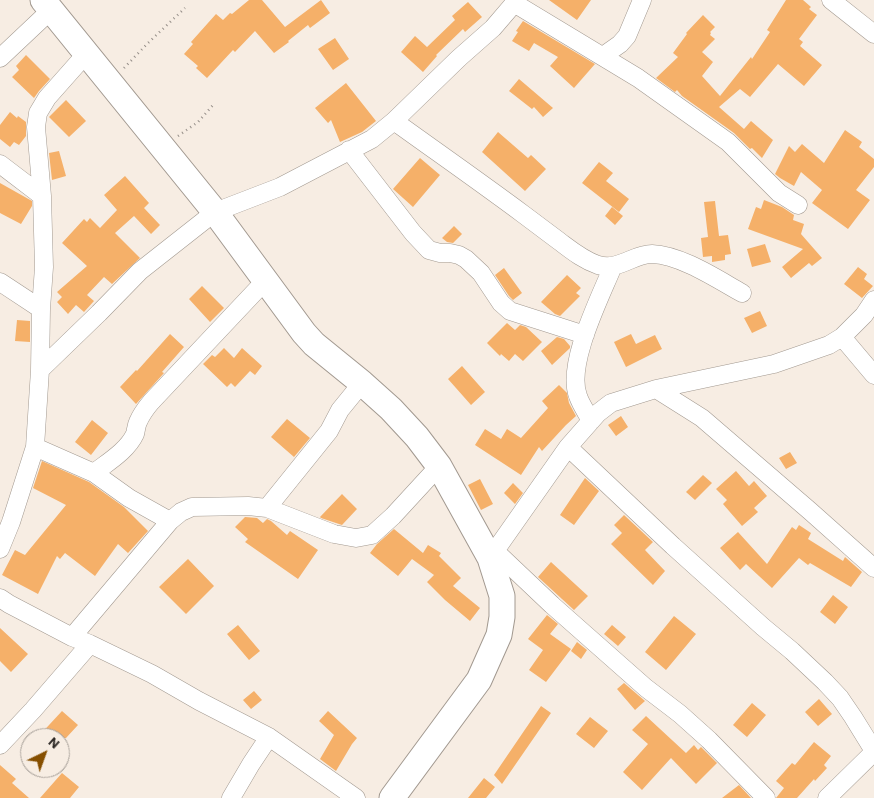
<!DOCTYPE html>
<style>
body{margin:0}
#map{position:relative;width:874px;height:798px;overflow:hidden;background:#f7ede3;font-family:Barlow,sans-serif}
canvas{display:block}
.north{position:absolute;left:20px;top:728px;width:50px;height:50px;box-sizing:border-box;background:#f7ede3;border:1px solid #a59e97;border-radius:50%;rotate:42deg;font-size:14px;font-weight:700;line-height:20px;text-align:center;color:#2b2724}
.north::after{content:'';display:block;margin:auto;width:18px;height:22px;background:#864f00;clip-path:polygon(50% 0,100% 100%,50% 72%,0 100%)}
</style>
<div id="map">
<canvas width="874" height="798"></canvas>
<div class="north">N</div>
</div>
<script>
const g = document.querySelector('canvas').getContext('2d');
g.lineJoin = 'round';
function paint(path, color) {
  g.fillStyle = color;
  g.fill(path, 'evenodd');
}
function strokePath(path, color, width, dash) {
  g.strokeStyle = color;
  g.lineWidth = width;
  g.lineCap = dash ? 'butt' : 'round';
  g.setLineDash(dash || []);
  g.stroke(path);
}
paint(new Path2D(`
 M249,0H262L285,27L321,0L330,13L310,28L308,25L288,41L289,42L274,53L255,31L235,52L233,50L207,78L196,68L198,66L184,54L193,44L191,42L216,14L223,20L230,13L232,14Z
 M549,0H591L577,20Z
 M786,0H803L811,7L809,9L817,15L799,39L803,42L800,46L822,65L804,86L778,64L750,97L740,89L719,107L744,129L751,121L773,140L762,158L752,148L750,149L734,133L682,96L677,90L675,92L656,78L678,57L673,53L687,34L686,33L703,15L715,27L710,32L711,33L710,35L715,39L702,52L713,62L702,76L720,96L751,57L752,59L770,32L767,30Z
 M468,2L482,17L465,32L463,29L436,55L437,56L423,72L401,52L415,36L427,47L455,20L452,16Z
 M523,21L595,64L574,88L550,66L558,57L534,43L529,51L512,41L518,32L516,31Z
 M335,38L349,59L333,70L318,49Z
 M26,55L50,79L39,91L34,98L12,77L19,70L16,66Z
 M519,79L553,108L543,117L534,107L532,109L509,91Z
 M346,83L376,121L362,132L340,142L331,120L328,123L315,108Z
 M66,100L86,121L69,137L49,117Z
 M10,112L17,118L18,116L26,122V136L19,145L14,142L10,147L0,139V125Z
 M845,130L862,142L859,147L874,159V167L856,190L870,200L848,229L812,203L822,190L801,172L794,186L780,178L775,174L789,146L795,152L802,144L824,163Z
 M498,132L528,158L531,155L546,169L525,191L482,152Z
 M59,151L66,176L52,180L49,153Z
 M420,158L440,175L413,207L393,189Z
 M599,162L613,173L606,181L629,199L619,212L582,183Z
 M125,176L149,203L144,208L160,225L151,234L134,216L115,233L140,258L112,284L104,277L87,295L94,301L84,312L76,305L68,314L57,302L62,297L57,292L87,266L62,243L84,219L87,222L90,218L100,228L117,210L104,195Z
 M0,183L32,201V206L21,224L0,213Z
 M764,200L782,207L794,215L793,220L804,224L801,234L822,258L812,266L809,263L791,278L782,267L803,249L748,229L756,207L761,209Z
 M715,201L719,236L728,235L731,254L725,255V260L712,262V256L703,257L701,238L708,237L704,202Z
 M612,207L623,216L615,225L605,216Z
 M454,226L462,234L453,243L447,242L442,238Z
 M765,244L771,262L752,267L747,249Z
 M858,267L867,274L864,279L873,286L862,298L844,284Z
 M504,268L522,293L513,300L509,296L495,275Z
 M567,275L581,288L576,293L580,296L560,316L555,314L541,302Z
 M202,286L224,308L210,322L189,299Z
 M760,311L767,326L752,333L744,318Z
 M17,320L30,321V342L15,341Z
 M507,323L515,330L520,325L526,327L542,342L523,361L515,354L509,361L501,354L500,356L487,343Z
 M170,334L184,347L162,372L164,373L136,404L120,387L136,370L137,371Z
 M631,334L636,344L655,335L662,349L626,367L614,342Z
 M557,337L564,339L570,346V348L552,365L541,351Z
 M224,348L234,358L242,348L262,366L255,375L250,371L235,387L231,383L227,387L203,364L212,355L215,357Z
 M462,366L485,392L471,405L448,379Z
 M559,385L567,393L569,403L576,416L566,425L542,451L539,447L521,475L475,445L485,429L501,439L507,429L521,438L548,408L542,401Z
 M621,416L628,427L616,436L608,425Z
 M287,419L310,438L294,457L271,437Z
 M92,420L108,433L91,455L75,442Z
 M790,452L797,463L786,469L779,458Z
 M42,461L89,482L124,507L148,531L128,553L118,544L95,576L65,553L60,559L57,556L38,594L2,575L15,550L25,555L66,505L33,488Z
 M736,471L749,486L754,481L767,496L754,508L758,512L742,526L723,504L727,500L716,489Z
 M703,475L712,483L695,500L686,492Z
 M585,478L599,491L574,525L560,515Z
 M480,479L493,504L481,510L468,485Z
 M513,483L523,493L515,504L504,493Z
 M342,494L357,509L342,525L321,518L320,517Z
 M624,515L653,542L645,550L665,571L653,585L611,544L622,533L614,525Z
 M245,517L257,518L263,523L267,519L271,521L287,535L290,531L318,550L298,579L245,542L248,539L235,527Z
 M799,525L811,533L808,539L843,561L845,557L862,572L851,587L810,563L808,565L799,558L772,588L746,564L740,570L720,548L738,532L767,564L792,527L796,530Z
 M394,529L423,553L428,545L441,553L439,556L461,578L453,586L480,608L470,621L445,600L427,582L434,575L412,559L398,576L370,553L377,544Z
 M188,559L214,586L186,614L159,587Z
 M551,562L588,596L574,610L538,577Z
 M833,595L848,607L835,624L820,612Z
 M547,615L558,624L550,634L571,649L546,682L529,670L543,650L528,639Z
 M674,616L696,634L666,670L645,652Z
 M238,625L260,651L249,660L227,634Z
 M612,625L626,637L618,646L604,634Z
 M0,628L28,654L11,672L0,661Z
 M577,642L587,650L581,659L571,651Z
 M624,683L645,701L635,710L617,689Z
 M254,691L262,700L251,709L243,700Z
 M819,699L832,714L818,726L805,712Z
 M752,703L766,715L747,737L733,725Z
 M541,706L551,713L502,784L494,775Z
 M62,711L78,725L66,738H37Z
 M328,711L357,738L352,744L336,771L320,759L334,735L319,721Z
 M646,716L686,753L694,745L698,750L701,747L717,763L696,784L671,758L642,790L623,772L648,744L632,730Z
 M590,717L608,731L594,748L576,734Z
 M814,742L831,756L824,765L827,768L815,781L814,779L797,798H776L784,788L776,781L792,763L795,765Z
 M0,765L16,779L12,783L29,798H0Z
 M62,773L79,787L70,798H40Z
 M484,778L495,787L486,798H468Z
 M739,785L751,798H722Z`), '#f5b069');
const street = new Path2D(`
 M831,0L874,34
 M514,3L638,78L728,142L779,193L798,205
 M603,56L620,44L627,36L642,0
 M0,58L51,10
 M394,121C437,152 480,182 523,214C535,223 547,232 559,241C571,250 583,260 598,265C619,271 633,254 652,254C681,255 717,279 742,293
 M349,150L413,233L429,250L440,253H450L459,255L466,259L481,273L501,303L510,311L585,335
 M0,164L42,196
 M0,282L41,309
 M842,337L874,375
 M40,370L99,313L140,271L215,212L280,187L372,139L394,121L459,58L493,28L517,0
 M656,389L702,418L810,511L874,568
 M591,421C587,413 581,405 578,396C566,364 600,298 613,266
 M35,447L94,473L129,498L170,521
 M568,447L673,546L763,627L792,651L825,682L840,698L853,717L874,751
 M94,473C108,462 127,451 135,434C136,431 136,426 138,422C141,415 146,408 151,402L265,281
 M267,508L329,431L340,410L362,383
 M0,549L11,522L35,447L40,370L41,309L44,267L42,196L36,127L38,113L47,98L86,54
 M495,551L552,605L646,688L680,714L709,740L766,798
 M490,558L568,447L598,413L611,403L656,389L774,364L829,345L842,337L864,315L874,300
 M0,598L9,604L72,637L90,644L152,674L199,701L269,737L356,798
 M72,637L170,521L181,512L192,507L248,506L267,508L334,534L356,538L372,535L393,516L439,466
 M0,745L33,710L90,644
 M231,798L251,764L269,737
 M827,798L874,752`);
const secondary = new Path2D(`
 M43,0L215,212L304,333L314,344L362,383L391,409L417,437L439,466L490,558L502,596V617L499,635L479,680L392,798`);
strokePath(street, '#a29990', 19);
strokePath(secondary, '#a29990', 27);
strokePath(new Path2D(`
 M124,68L148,43L185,8
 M178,136L198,122L213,105`), '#958e88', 2.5, [1, 4]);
strokePath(street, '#fff', 18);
strokePath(secondary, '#fff', 25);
</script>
